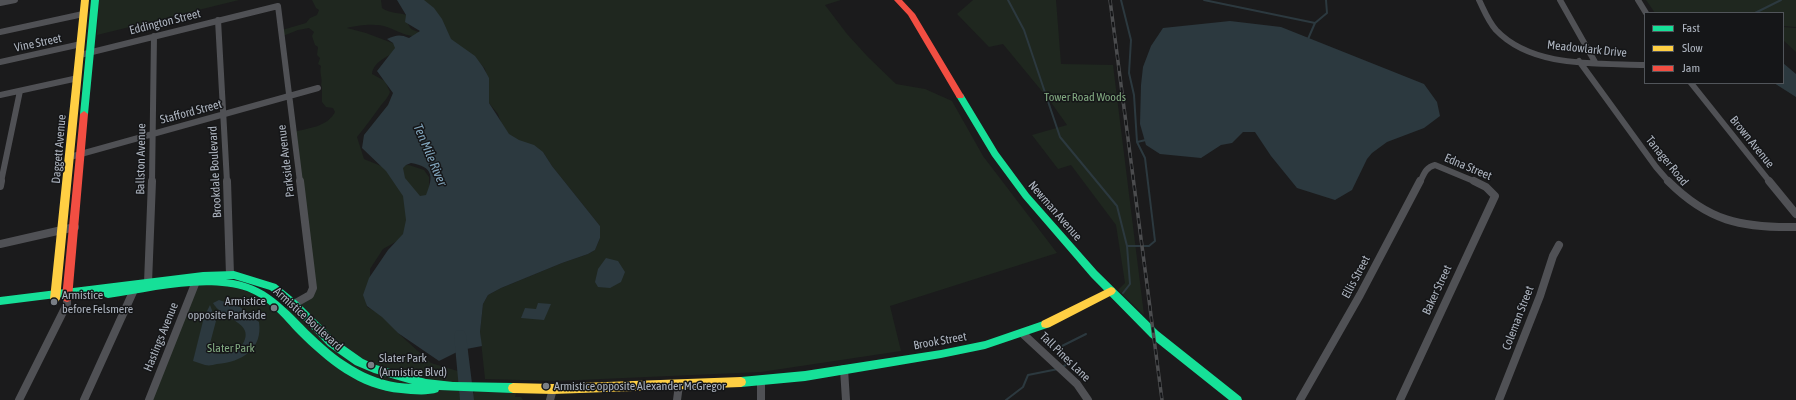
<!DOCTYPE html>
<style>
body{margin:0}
#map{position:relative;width:1796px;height:400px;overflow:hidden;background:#1b1b1c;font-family:"Asap Condensed",sans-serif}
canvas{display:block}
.legend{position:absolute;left:1644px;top:12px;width:140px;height:72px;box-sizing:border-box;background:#151618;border:1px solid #51555a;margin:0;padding:5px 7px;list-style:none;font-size:12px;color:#acb3be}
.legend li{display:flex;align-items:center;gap:8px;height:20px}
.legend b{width:20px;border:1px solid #51555a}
</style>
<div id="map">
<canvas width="1796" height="400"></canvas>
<ul class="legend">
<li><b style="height:5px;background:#16e098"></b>Fast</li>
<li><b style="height:5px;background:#ffcf43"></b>Slow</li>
<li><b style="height:5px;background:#f24e42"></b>Jam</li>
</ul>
</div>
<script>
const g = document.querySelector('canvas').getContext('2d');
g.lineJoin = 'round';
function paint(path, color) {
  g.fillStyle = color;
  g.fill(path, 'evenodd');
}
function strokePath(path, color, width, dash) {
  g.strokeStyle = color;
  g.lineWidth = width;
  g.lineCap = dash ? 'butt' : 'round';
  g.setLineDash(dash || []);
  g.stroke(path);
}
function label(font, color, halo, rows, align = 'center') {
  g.font = font + ' "Asap Condensed",sans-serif';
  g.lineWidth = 3;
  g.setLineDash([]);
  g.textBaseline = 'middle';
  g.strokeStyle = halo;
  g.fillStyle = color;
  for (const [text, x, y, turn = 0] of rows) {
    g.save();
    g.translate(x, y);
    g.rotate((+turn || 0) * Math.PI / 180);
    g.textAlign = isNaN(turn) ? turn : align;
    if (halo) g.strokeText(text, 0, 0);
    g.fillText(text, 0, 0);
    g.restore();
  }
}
paint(new Path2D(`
 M99,0H239L97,35Z
 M312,0H381L382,8C390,14 402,12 411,17L408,24L411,29L428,36C408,38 405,34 387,27C377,23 358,25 347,28L366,33L403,47C392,56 374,59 372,74L385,81L390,92C387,100 383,102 379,108C372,118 365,127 357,137L364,159L381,166L409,165L424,170L429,177V194L408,235L383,249L370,269V280L365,292L367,307L386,317L397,332L431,363L461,372L465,380L459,395H472L477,388L517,390L515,397H521L523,400H151L196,286C215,280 249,290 267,300C271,303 275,307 278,311L295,304L311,292L294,132C309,128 327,127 335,112L333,108L326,107L322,102V87L321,85C323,78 319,73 321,66L318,64L320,58L317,55L318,47L315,45L312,36L314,32L309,28L298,30L283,36L282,30L306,23L310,18L317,15L319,10L316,8Z
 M419,0H841L825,5L847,34L868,57L896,84L925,89L952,101L983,156L1057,253L890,306L901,351L761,372L556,381L485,379L480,332L483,304L488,295L501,288L562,263L588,254L595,250L600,238V226L552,166L543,152L513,157L498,114L489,103V92L485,69L479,62L458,60L447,31Z
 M973,0H1056L1061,64L1113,65L1144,315L1118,290L1125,283L1116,225L1071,165L1058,169L1032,135L1067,125L1050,101L1003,44L989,47L957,14Z
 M1646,0H1796V27L1783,26V13H1655Z
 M1783,27L1796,28V52L1783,40Z`), '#1f271f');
paint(new Path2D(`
 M397,0H424L434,8L442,19L451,39L475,56L483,67L489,78V103L509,134L519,140L534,145L543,152L552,166L600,226V238L595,250L588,254L562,263L501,288L488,295L483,304L480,332L482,346L461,350L439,361L398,333L382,317L367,306L363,295L369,278L388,250L403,234L406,220L403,196L386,171L362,148L364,135L388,105L393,93L377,71L395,48L393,43L387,39C396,35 400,34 409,38L420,31L405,22L406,15ZM411,163C433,167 434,176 426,195L420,196L405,178L403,168L406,165Z
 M1230,21L1281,27L1424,84L1437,102L1440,116L1424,128L1387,142L1372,153L1367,159L1352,190L1335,200L1297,188L1271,156L1255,132H1243L1232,143L1221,145L1201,158L1160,154L1146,145L1140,124L1141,85L1143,67L1151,46L1163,28Z
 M1783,63L1796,74V97L1774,83H1783Z
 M606,258L618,261L625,272L621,282L610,288L598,287L595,282L598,269Z
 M219,300L240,307L259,322C263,349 242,362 217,364C213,365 209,366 205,365C201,364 197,362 193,361L204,317L210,305L216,321L208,351C218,355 228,354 238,351C262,322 224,322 213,303Z
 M538,303L551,304L544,320L521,318L525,308L536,309Z`), '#2c393f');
strokePath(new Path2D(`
 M1008,0L1024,30L1060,137L1117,206L1127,246L1130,284L1123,293
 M1121,0L1131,40L1129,73L1134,95L1137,142L1145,158L1155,241L1149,246H1127
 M1204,0L1315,23
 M1755,13L1781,0
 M1308,39L1315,23L1327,13L1326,0
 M1137,142L1146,140
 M1062,367L1066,365L1062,346L1086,334
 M1006,400L1023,387L1028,375L1058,369`), '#2c393f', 2);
paint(new Path2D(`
 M460,330L464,331L466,335L474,400H460L454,335L456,331Z`), '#2c393f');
strokePath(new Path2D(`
 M1479,0C1484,10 1488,21 1496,30C1532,68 1596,63 1645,65
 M1560,0L1595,62
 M1638,0L1646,13
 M0,3L15,0
 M218,20L227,182
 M0,32L83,14
 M80,55L278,6L300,182
 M1579,61L1656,167L1669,182
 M0,62L81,44
 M1691,83L1770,182
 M0,95L78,78
 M70,157L318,88
 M1,182L20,91
 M152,182L154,36
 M1420,182C1424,174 1426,167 1435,165L1476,182`), '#505155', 6);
strokePath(new Path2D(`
 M227,181L230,275
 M1668,181C1708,221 1741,228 1796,227
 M1769,181L1796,214
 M0,186L1,181
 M0,244L75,227
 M148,283L152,181
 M294,304L310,295L313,288L300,181
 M1022,333L1077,384L1088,400
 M844,369L846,400
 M761,381V400
 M19,400L67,304V298
 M84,400L133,292
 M149,400L195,284
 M550,400L553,389
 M677,400L679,385
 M1300,400L1360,295L1420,181
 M1400,400L1495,196L1486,187L1474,181
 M1499,400L1540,296L1553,256L1559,245`), '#505155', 8);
paint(new Path2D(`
 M91,0H99L88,114L84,117L80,114Z
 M960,93L963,94L998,152L1029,194L1097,271L1158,331L1241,397L1242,400H1229L1150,337L1091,277L1023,198L992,156L956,96Z
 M234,271L276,284L297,301L336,340L363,359L376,365L426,379L453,382L513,383L517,385L518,388L517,391L513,393L439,390L438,392C427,396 412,394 401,393C360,390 326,362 298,334C283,318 268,299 247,291C205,277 150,292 108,298L105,297L103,294L104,292L0,305V297L203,272ZM226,279H234L270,290L291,307L328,346L355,365L374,373L412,384C372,383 341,362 313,335C286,309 267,283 226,279Z
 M1046,320L1050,321L1051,324L1050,327L985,349L941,358L805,381L741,387L737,385L736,382L737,379L741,377L805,371L941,350L985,341Z`), '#16e098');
paint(new Path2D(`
 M81,0H89L60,299L58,302L55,303L52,302L50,299Z
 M1111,287L1114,288L1116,291L1114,294L1050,327L1046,328L1042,327L1041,324L1042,321Z
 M741,377L745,379L746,382L745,385L741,387L553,394L513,393L509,391L508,388L509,385L513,383L553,384Z`), '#ffcf43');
paint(new Path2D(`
 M894,0H902L915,14L964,96L963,98H957L908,15Z
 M84,111L88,114L72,298L70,301L67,302L64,301L62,298L80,114Z`), '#f24e42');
const rail = new Path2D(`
 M1110,0L1162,400`);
strokePath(rail, '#4b4c4e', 3.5);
strokePath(rail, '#151618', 2, [5.5]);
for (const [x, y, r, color] of [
 [54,302,4,"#797e85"],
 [274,308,4,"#797e85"],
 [371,365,4,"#797e85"],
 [546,386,4,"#797e85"]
]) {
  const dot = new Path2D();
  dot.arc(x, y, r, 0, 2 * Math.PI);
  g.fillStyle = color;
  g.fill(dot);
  strokePath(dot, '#151618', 1.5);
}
label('12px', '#acb3be', '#151618', [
 ["Eddington Street",165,22,-14],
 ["Vine Street",38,43,-12],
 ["Meadowlark Drive",1587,49,6],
 ["Stafford Street",191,112,-15],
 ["Brown Avenue",1752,142,51],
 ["Daggett Avenue",59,149,-85],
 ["Ballston Avenue",141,159,-89],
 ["Parkside Avenue",286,161,-97],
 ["Tanager Road",1667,161,51],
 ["Edna Street",1468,167,23],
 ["Brookdale Boulevard",215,172,-93],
 ["Newman Avenue",1055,211,49],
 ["Ellis Street",1356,277,-62],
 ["Baker Street",1437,290,-65],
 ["Coleman Street",1518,318,-69],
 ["Armistice Boulevard",308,319,42],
 ["Hastings Avenue",161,337,-68],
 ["Brook Street",940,341,-10],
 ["Tall Pines Lane",1065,357,44]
]);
label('12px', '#82aa81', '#151618', [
 ["Tower Road Woods",1085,97],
 ["Slater Park",231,348]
]);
label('12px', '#acb3be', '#151618', [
 ["Armistice",62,295],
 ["before Felsmere",62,309],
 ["Armistice",266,301,"right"],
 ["opposite Parkside",266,315,"right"],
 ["Slater Park",379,358],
 ["(Armistice Blvd)",379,372],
 ["Armistice opposite Alexander McGregor",554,386]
], 'left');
label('italic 13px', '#80a4bb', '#151618', [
 ["Ten Mile River",430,155,67]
]);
</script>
